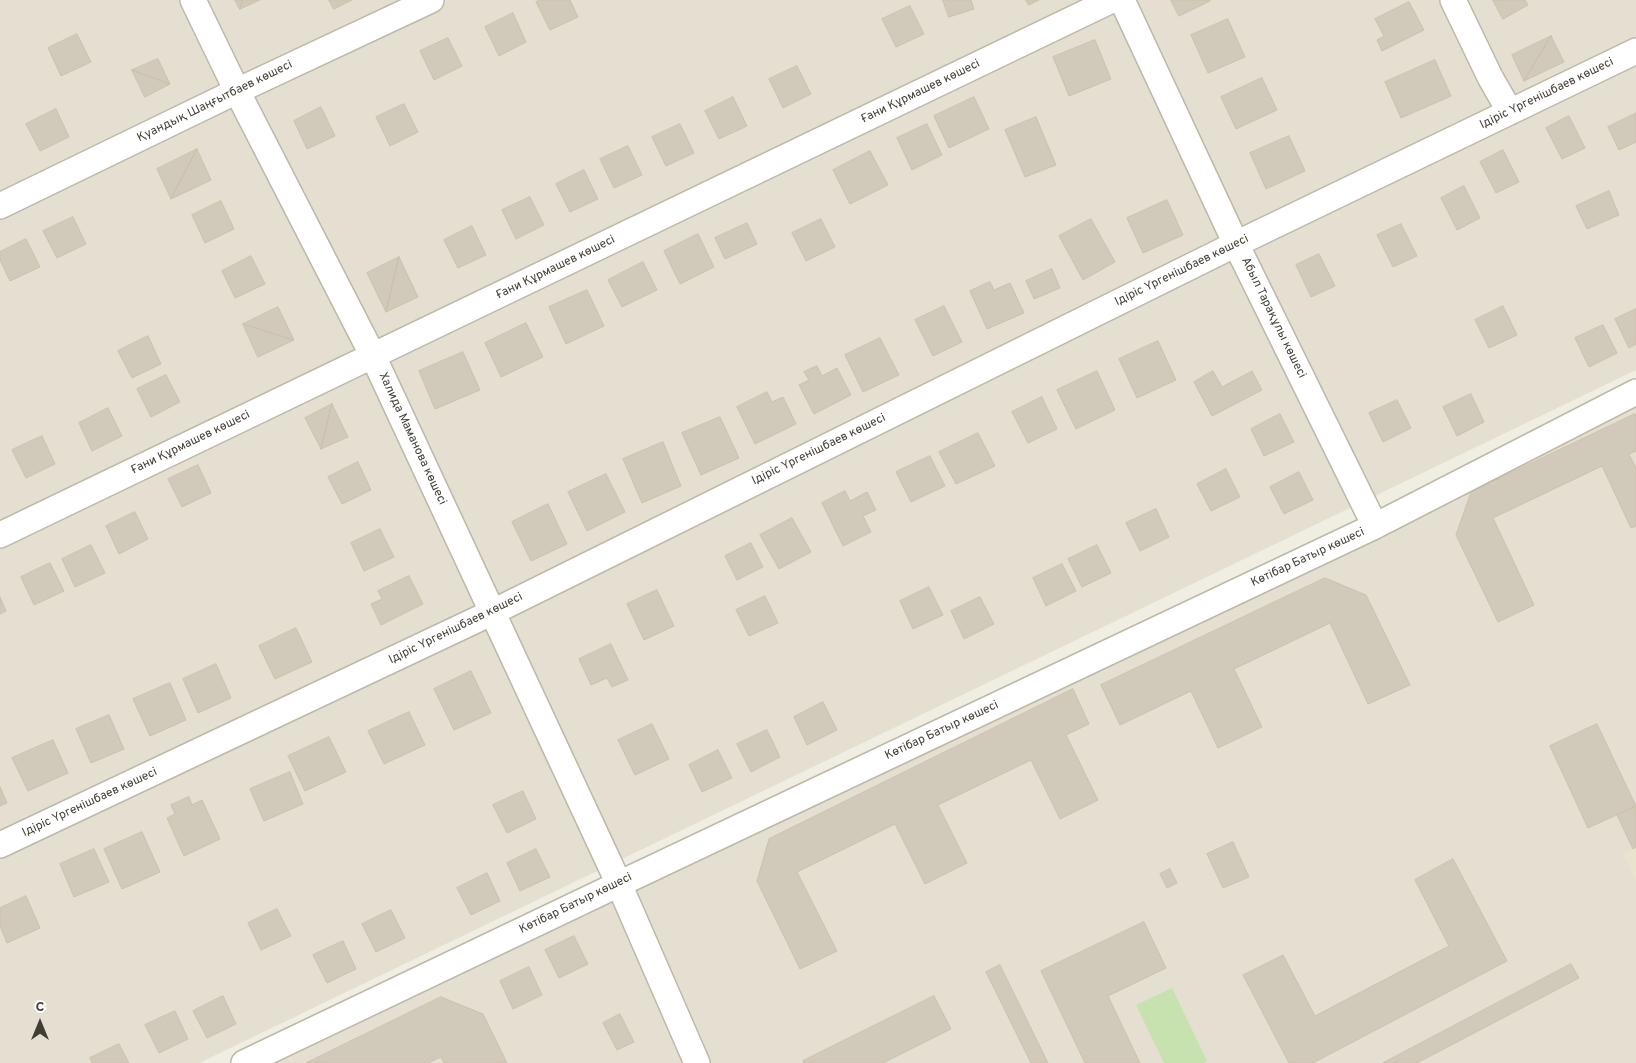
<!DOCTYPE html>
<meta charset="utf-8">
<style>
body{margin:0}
#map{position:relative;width:1636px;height:1063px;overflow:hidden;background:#f0ede3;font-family:Overpass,sans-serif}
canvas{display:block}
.north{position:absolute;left:15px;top:998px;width:50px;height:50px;-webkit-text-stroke:4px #fff;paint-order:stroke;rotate:0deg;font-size:14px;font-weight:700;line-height:20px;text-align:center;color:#423d34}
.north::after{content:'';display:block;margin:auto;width:18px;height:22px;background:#423d34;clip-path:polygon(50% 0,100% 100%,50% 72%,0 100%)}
</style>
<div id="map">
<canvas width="1636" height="1063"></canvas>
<div class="north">С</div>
</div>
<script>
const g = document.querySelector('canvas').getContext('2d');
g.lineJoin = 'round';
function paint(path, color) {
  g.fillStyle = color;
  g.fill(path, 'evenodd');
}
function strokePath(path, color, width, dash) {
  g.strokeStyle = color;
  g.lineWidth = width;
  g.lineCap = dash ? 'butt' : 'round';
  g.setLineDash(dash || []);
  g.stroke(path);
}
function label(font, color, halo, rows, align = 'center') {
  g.font = font + ' Overpass,sans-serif';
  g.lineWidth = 4.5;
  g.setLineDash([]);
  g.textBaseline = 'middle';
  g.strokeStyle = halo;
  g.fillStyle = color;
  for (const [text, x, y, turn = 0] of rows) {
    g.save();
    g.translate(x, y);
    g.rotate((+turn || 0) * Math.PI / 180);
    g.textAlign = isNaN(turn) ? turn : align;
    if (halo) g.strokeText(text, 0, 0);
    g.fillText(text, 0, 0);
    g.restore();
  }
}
paint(new Path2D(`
 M0,0H1636V370L199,1063H0Z
 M1636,402V1063H246Z`), '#e4dfd1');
paint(new Path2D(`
 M1636,847V882L1623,854Z`), '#e9e3ce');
paint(new Path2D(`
 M1172,988L1207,1061L1204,1063H1164L1136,1005Z`), '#c7e2ae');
const building = new Path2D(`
 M235,0H243L240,9Z
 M243,0H260L240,9Z
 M329,0H352L334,9Z
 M540,0H570L578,17L550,30L536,2Z
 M943,0H971L974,9L949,17Z
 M1026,0H1039L1029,5Z
 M1171,0H1210V1L1179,16Z
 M1493,0H1525L1528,5L1503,19Z
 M1409,2L1424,30L1382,51L1377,40L1384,36L1375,19Z
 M910,6L924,34L896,47L882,19Z
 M513,13L526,42L499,56L485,27Z
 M1228,19L1245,57L1208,73L1191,35Z
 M77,34L91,62L61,76L48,48Z
 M1551,36L1564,62L1524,81Z
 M1551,36L1524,81L1512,55Z
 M448,38L462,66L434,80L420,51Z
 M1095,40L1111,79L1069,96L1053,57Z
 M158,59L170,84L132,70Z
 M1435,60L1451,96L1401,118L1385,82Z
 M797,66L811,94L783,108L769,79Z
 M132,70L170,84L145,97Z
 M1262,78L1277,110L1236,129L1221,97Z
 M733,97L747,126L719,139L705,111Z
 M974,97L989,129L949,148L934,116Z
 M404,104L418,132L390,146L376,117Z
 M321,107L335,136L307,149L294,121Z
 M56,109L69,137L40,151L26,124Z
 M1636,113V142L1619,150L1608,127Z
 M1569,116L1585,148L1562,159L1546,128Z
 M1036,117L1056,165L1025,177L1005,130Z
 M680,124L694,153L666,166L652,137Z
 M927,124L942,155L912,170L897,138Z
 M1289,136L1305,171L1266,189L1250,153Z
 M628,146L642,175L614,188L600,159Z
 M197,149L211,180L171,199Z
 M197,149L171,199L157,169Z
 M1503,150L1519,182L1496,193L1480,162Z
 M870,151L888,185L850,204L833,170Z
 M584,170L598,199L570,212L556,184Z
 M1464,186L1480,218L1457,230L1441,198Z
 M1609,191L1619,215L1587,229L1576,206Z
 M530,197L544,225L516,239L502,210Z
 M1167,200L1183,235L1143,253L1127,218Z
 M221,201L234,229L205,243L192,215Z
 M73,217L86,244L57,258L43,231Z
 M821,219L835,247L806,261L792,233Z
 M1091,219L1115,262L1083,280L1059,236Z
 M747,223L757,244L725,259L715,238Z
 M1401,224L1417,256L1393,267L1377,235Z
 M472,226L486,255L458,268L444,240Z
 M698,234L714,267L680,284L664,251Z
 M26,239L40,267L10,281L0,260V252Z
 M1319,254L1335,286L1311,297L1296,265Z
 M251,256L265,284L235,298L222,271Z
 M399,257L418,297L386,312Z
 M399,257L386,312L367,273Z
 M643,262L657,290L622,307L608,280Z
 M1052,269L1060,288L1034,299L1026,281Z
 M990,282L994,290L1010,283L1024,313L987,329L970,291Z
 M587,290L604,326L566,344L549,307Z
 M944,306L962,342L933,356L915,320Z
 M1503,306L1517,335L1489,348L1475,320Z
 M278,307L294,340L243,324Z
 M1636,309V344L1629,348L1615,319Z
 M526,323L543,357L501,377L485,343Z
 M243,324L294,340L258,357Z
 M1603,325L1617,353L1589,367L1575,338Z
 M148,336L161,364L132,378L118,351Z
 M880,338L899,375L863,392L845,355Z
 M1158,341L1176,380L1137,398L1119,359Z
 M463,352L480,390L435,409L419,371Z
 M817,366L822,376L837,368L851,395L814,414L799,385L809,380L804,372Z
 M1097,371L1115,410L1076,429L1057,390Z
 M1213,371L1222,387L1252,371L1262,390L1212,416L1194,382Z
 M166,375L180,402L151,417L137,389Z
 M767,392L772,402L783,397L796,424L755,444L737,407Z
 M1471,394L1484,422L1457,436L1443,407Z
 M1042,397L1057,429L1028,443L1012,412Z
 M1397,400L1411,428L1383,442L1369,413Z
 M332,404L348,437L321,449Z
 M332,404L321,449L305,418Z
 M108,408L122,436L92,451L79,423Z
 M1280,414L1294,442L1264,456L1251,429Z
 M1635,414L1636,417V451L1629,454L1636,468V526L1631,528L1602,466L1493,518L1534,605L1498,622L1456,535L1471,492Z
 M720,417L739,458L701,475L682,433Z
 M978,433L995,466L956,484L939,452Z
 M42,436L55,464L26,478L12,450Z
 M663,442L681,486L642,503L623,459Z
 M930,456L945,486L911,502L896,472Z
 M358,462L371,490L342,504L328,477Z
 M198,465L211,493L182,507L168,479Z
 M1226,469L1240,497L1211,511L1197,484Z
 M1299,472L1313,500L1284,514L1270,487Z
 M606,474L625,512L587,531L568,492Z
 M845,491L850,501L867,492L876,510L863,516L871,532L843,546L822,503Z
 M548,504L567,544L531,561L512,522Z
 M1156,509L1169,537L1140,551L1126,523Z
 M135,512L148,539L119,554L106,526Z
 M792,518L811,552L779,569L760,535Z
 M380,529L394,557L364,571L351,543Z
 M751,543L763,567L737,580L725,556Z
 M91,545L105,573L75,587L62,559Z
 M1097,545L1111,573L1082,587L1068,559Z
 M50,563L64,591L34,605L21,577Z
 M1062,564L1076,591L1046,606L1033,578Z
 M409,576L423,604L381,625L371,604L382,599L378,591Z
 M1325,578L1366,595L1410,685L1368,704L1330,623L1234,669L1262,727L1218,748L1191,691L1120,725L1101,685Z
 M929,587L943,615L913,629L900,601Z
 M657,590L674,626L644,640L627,604Z
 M765,596L778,623L749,636L736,610Z
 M0,597L6,611L0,614Z
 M980,597L994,624L964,639L951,611Z
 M296,628L312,662L275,679L259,646Z
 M611,644L628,680L612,687L607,678L591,685L579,659Z
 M216,664L231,698L198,713L183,679Z
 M471,671L491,713L454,730L434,689Z
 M170,683L186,720L150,736L133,699Z
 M1073,689L1089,724L1066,735L1098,800L1060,819L1031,760L938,805L967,863L925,884L895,824L797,872L837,951L800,969L757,881L769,839Z
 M823,702L837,730L807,745L794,717Z
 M409,712L425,745L384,764L368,731Z
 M109,715L124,749L91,763L76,729Z
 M652,724L669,759L635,775L618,740Z
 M1597,724L1636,806L1588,828L1550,746Z
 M767,730L780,757L751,772L737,744Z
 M329,737L346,772L305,791L288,756Z
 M53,740L68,773L28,791L12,758Z
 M718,750L732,778L702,792L689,765Z
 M290,772L303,804L264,821L250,789Z
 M0,787L7,803L0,806Z
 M523,791L536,819L507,833L493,805Z
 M189,797L192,805L202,800L220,839L184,856L167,818L175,814L171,805Z
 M1636,806V847L1633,849L1617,815Z
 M142,832L160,872L122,889L104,849Z
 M1233,842L1249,877L1223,888L1207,854Z
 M94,849L109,882L74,897L60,864Z
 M536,849L550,877L520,891L507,863Z
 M1453,859L1507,961L1313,1063H1289L1243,975L1283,955L1315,1016L1449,946L1415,880Z
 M1170,869L1177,883L1167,888L1160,874Z
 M487,873L500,901L471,915L457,888Z
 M26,896L40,928L7,943L0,926V908Z
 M277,909L291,936L261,950L248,923Z
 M391,910L405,938L376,952L362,924Z
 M1144,922L1166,968L1108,996L1140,1063H1085L1041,971Z
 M574,936L588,964L559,978L545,950Z
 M343,941L356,969L327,983L313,955Z
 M1571,964L1579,978L1417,1063H1383Z
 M1000,965L1048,1063H1031L986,972Z
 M529,967L542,995L513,1009L500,981Z
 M223,996L236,1024L207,1038L193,1011Z
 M934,996L951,1029L883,1063H804L803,1061Z
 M441,997L483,1014L507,1063H444L441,1057L428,1063H306Z
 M175,1011L188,1039L159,1053L145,1025Z
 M620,1014L634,1042L617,1050L603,1023Z
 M119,1044L129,1063H92L90,1058Z`);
paint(building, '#d1c9b9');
strokePath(building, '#cbc2ad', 1);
const minor = new Path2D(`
 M193,0L237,91L373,356L619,884L697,1063
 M1122,0L1236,244L1375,526
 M1453,0L1490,77L1510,112
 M0,206L237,91L431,0
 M0,535L1112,0
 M0,845L493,612L1236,244L1636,51
 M244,1063L619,884L1375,526L1636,392`);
strokePath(minor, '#beb8a9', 28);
strokePath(minor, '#fff', 25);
label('12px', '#423d34', '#fff', [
 ["Ғани Құрмашев көшесі",921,92,-26],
 ["Ідіріс Үргенішбаев көшесі",1547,94,-26],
 ["Қуандық Шаңғытбаев көшесі",215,102,-26],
 ["Ғани Құрмашев көшесі",556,268,-26],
 ["Ідіріс Үргенішбаев көшесі",1182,271,-26],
 ["Абыл Тарақұлы көшесі",1273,318,64],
 ["Халида Маманова көшесі",412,439,65],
 ["Ғани Құрмашев көшесі",191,443,-26],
 ["Ідіріс Үргенішбаев көшесі",819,450,-26],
 ["Көтібар Батыр көшесі",1308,558,-25],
 ["Ідіріс Үргенішбаев көшесі",456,629,-26],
 ["Көтібар Батыр көшесі",942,731,-25],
 ["Ідіріс Үргенішбаев көшесі",90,803,-25],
 ["Көтібар Батыр көшесі",576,904,-26]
]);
</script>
